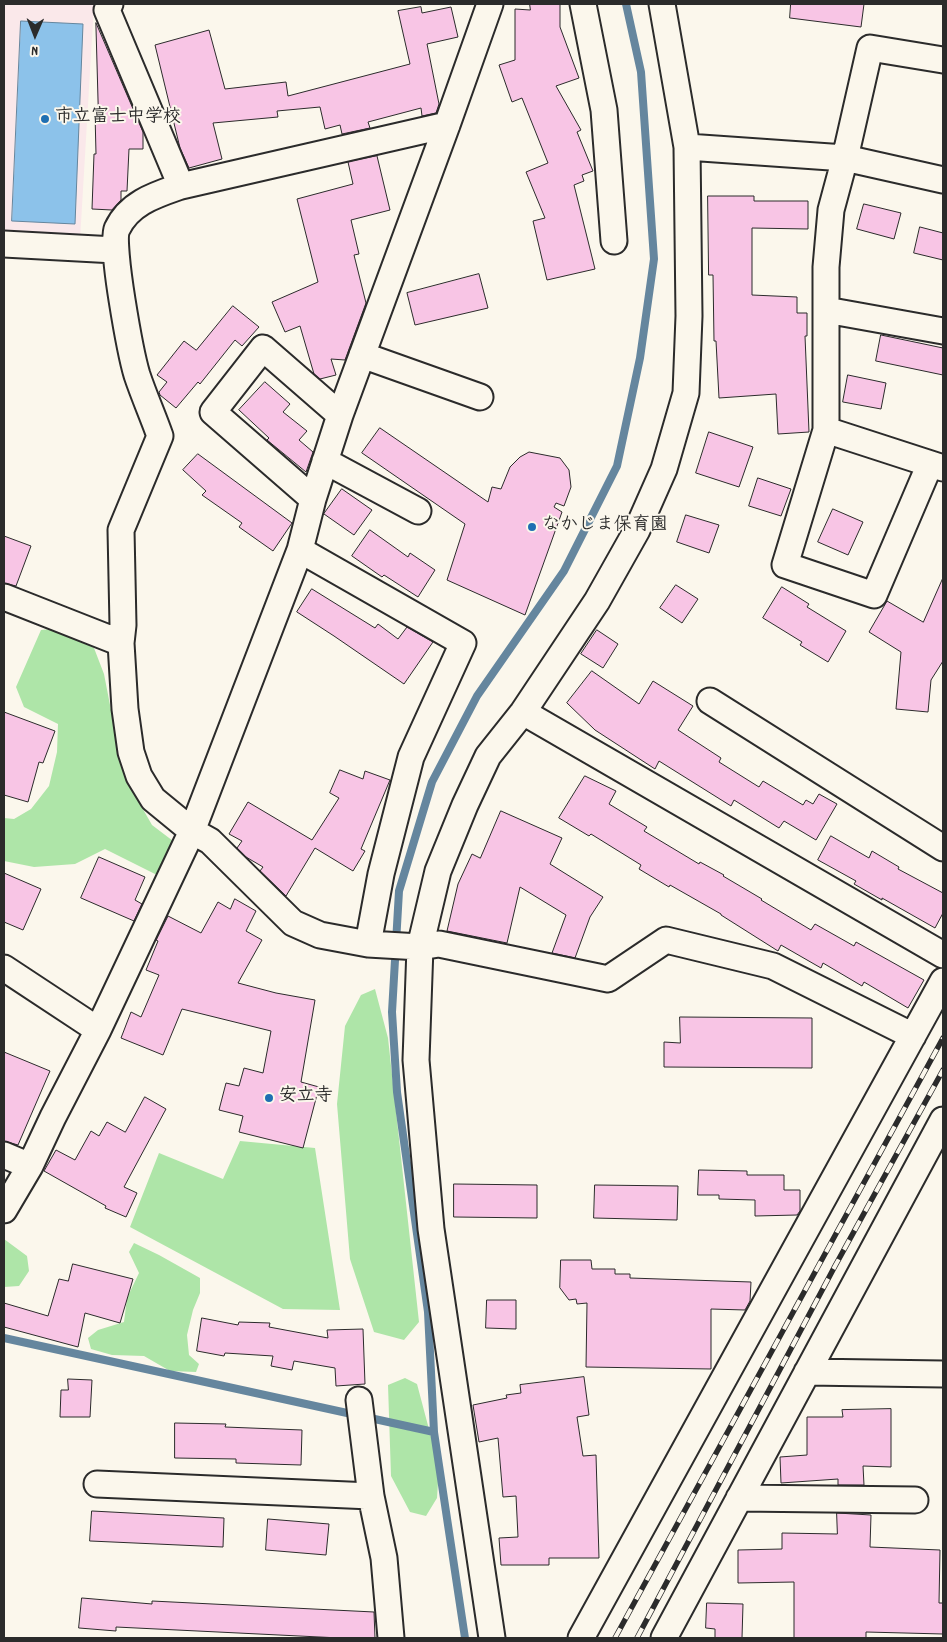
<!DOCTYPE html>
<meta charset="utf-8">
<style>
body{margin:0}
#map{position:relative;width:947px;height:1642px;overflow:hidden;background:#fbf7ec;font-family:Dekko,sans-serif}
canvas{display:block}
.frame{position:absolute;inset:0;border:5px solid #2b2b2b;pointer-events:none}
.north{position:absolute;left:10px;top:10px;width:50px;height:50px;-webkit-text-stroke:4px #fbf7ec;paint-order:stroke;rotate:181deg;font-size:14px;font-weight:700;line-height:20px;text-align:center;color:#2b2b2b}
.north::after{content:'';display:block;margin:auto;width:18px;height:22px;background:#2b2b2b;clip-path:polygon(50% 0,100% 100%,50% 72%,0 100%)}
</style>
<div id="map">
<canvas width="947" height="1642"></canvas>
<div class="frame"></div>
<div class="north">N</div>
</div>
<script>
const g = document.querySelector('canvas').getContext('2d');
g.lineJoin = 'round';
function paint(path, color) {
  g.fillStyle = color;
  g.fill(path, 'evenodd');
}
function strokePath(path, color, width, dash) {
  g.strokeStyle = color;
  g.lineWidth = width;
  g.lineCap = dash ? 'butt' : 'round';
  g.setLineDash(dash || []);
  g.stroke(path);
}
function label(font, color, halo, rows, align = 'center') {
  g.font = font + ' Dekko,"Klee One",sans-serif';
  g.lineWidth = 4;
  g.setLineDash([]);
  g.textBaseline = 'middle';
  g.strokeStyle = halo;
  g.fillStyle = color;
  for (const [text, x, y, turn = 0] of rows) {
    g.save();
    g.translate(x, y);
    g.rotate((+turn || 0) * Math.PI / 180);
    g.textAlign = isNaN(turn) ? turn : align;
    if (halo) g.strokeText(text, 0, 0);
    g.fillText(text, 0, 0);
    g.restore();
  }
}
paint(new Path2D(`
 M4,4H94L80,240L4,235Z`), '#fae8ea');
paint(new Path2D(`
 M60,628L94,648L104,674L117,741L132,790L152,825L177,844L159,876L105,849L75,864L34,867L4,861V818L14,819L31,809L49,786L57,752L58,724L24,707L16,687L41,630Z
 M375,989L388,1038L419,1322L404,1340L374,1332L350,1259L337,1104L345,1026L361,995Z
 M240,1141L315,1148L340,1310L283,1309L130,1227L159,1153L223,1179Z
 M4,1239L27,1256L29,1271L19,1286L4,1287Z
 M134,1243L159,1255L200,1278V1293L193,1310L187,1335L189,1355L199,1364L196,1372L170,1371L144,1356L112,1355L91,1349L88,1338L98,1330L124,1322L127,1298L139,1273L129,1252Z
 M405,1378L417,1384L439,1467L437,1498L426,1516L410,1512L391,1476L388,1385Z`), '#aee5a8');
const water = new Path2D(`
 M21,21L83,24L75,224L12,221Z`);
paint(water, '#8cc2ea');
strokePath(water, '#65869e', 1);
strokePath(new Path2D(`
 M4,1338L434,1432
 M465,1638L434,1432L428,1312L397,1092L392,1012L399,891L432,782L477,696L564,571L617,466L640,358L654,259L641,72L626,4`), '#65869e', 8);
const building = new Path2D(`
 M530,4H560V27L579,78L556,86L581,130L577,132L593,171L582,175L584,181L574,185L595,269L547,280L533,221L545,218L526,172L548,163L522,98L512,102L499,65L515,60V9L530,10Z
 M791,4H864L861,27L790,18Z
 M421,7L422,13L451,7L458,37L427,44L439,104L436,113L422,116L421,108L368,122L370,128L342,134L340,125L325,129L320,107L277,111L278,117L213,123L222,159L189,168L180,148L155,45L209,30L225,89L286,82L288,96L410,64L398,11Z
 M96,23L143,132V149H129L127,191H121V200L112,210L92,209L94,154H96L95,113H98Z
 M377,156L390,210L351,220L359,254L354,255L366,303L345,360L331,359L336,375L320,379L314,374L300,326L285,332L272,302L318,282L297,199L353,184L348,162Z
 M708,196H754V201H808V229L752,228V295L797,297V313H807V336H805L809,432L778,434L776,394L719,398L716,341H714L713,275H709Z
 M864,204L901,213L894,239L857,229Z
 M920,227L943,233V260L914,253Z
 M479,274L488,308L415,325L407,293Z
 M233,306L259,327L242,346L235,340L200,384L198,382L176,408L160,395L159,392L167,382L157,375L184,341L196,350Z
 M881,335L943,348V375L876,361Z
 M848,375L886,383L881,409L843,402Z
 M265,382L290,404L283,412L307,431L299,440L313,452L306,472L267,440L269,438L239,410Z
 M380,428L488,502L492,487L501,489L510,467L520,457L529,452L560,458L569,470L571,487L564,506L556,503L554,507L562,512L525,615L447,580L465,524L362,453Z
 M709,432L753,447L739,487L696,473Z
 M198,454L292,523L273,551L239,527L242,523L202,495L206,491L183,470Z
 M758,478L791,489L781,516L749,506Z
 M342,489L372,510L354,535L324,514Z
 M833,509L863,522L848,555L818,542Z
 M686,515L719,525L709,553L677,542Z
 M370,530L408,557L410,553L435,570L418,597L384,575L382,577L352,556Z
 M4,536L31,546L16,586L4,583Z
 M943,578V661L931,680L928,712L896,709L901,652L869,632L887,601L923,622Z
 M676,585L698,599L682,623L660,608Z
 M782,587L809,604L807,607L846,631L828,662L800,645L802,642L763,618Z
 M312,589L375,628L378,624L398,639L407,627L433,642L404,684L334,636L297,612Z
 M597,630L618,644L603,668L581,654Z
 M592,671L639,704L653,681L693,706L678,730L721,758L719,762L759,787L763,781L803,805L806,800L813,804L819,794L837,804L816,840L784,821L779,828L734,800L731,806L659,761L655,769L595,730L567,703Z
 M4,712L55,731L43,763L39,762L28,802L4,795Z
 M340,770L363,779L365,771L390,780L361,849L365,851L353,871L315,848L286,896L260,871L263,867L246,857L237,848L242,841L229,834L248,802L312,840L339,798L330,793Z
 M585,776L616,791L609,804L647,827L644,831L699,864L700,862L724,875L723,876L762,899L761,900L811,930L815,924L854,946L856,942L924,980L908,1008L864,982L862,986L823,963L821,968L781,945L778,951L721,915V914L670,885L669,887L639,869L641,865L591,834L589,836L559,818Z
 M501,811L562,838L550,864L603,897L590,917L575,958L552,953L566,915L520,887L507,943L447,931L458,884L472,854L480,858Z
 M831,836L869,858L872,851L899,867L898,869L943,893V913L935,928L882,898V900L854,884L856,881L818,860Z
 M99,857L145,877L135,900L142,904L134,921L81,898Z
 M4,873L41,889L23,930L4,922Z
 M235,899L256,911L246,931L262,940L238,983L276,993L315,1000L301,1082L319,1087L303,1148L239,1132L243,1116L219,1110L226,1083L239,1086L244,1068L263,1073L271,1031L182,1009L163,1055L121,1038L131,1012L141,1017L159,975L146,970L158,941L156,940L168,916L201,933L218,902L230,909Z
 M680,1017L812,1018V1068L664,1067V1042L680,1043Z
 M4,1052L50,1071L18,1145L4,1141Z
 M145,1097L166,1109L124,1187L137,1193L126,1217L105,1208L106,1206L44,1171L56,1150L75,1160L91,1131L99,1136L107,1122L125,1132Z
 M699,1170L747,1171V1175H784V1190H800V1211L797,1215L755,1216V1200L719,1199V1195H698Z
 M454,1184L537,1185V1218L454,1217Z
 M595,1185L678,1186L677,1220L594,1218Z
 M561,1260H591L592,1269H615V1274H630V1278L751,1282L750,1301L745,1310L711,1309V1369L586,1367L587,1303L577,1304L576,1299L569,1300L560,1288Z
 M73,1264L133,1279L120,1323L85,1313L78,1347L4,1327V1303L48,1316L59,1279L68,1281Z
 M487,1300H516V1329L486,1328Z
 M202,1318L238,1325L239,1322L270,1323L269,1327L328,1338L327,1330L363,1329L365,1384L336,1386L335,1368L294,1361L292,1370L271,1366L273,1356L225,1353L224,1356L197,1351Z
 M584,1377L589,1415L577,1417L583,1456L596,1455L599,1558H549V1565H501L499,1538L518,1537L516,1496L503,1497L498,1438L479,1442L473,1405L507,1398L506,1395L521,1393L520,1385Z
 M68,1379L92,1380L90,1417H60L61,1390H68Z
 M891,1409V1467L863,1466L864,1485H838V1479L781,1483L780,1457L807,1455V1417H843L842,1410Z
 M175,1423L226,1424L225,1427L302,1430L301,1465L236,1463V1459L175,1458Z
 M92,1511L224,1518L223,1547L90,1541Z
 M837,1513L871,1515L870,1547L940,1550L939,1603H943V1634L866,1632V1638H794V1582L738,1583V1550L782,1549V1533L837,1534Z
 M268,1519L329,1524L326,1555L266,1550Z
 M82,1598L152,1604V1601L374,1612L375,1638H340L116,1627V1631L79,1628Z
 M707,1603L743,1604L742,1638H715V1629L706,1628Z`);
paint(building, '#f8c5e5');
strokePath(building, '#2b2b2b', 1);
const minor = new Path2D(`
 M110,4L107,10L181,186
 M583,4L604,110L614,241
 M447,125L181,186C155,195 129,203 117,229C110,245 131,355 137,375C144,396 153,416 160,436L121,530L123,625L121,643L125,709L131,752L139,776L153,799L192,831L210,841L293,923L320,935L368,944L420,947L439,944L608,979L666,940L773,966L913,1036
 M687,147L845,158L943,180
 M4,244L115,250
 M826,310L943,331
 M362,355L480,397
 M826,430L943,468
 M325,461L418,511
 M930,464L874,595L785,565L826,430V267L831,210L845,158L870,48L943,60
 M313,499L213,412L263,348L340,415
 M300,550L463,643L411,757L381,874L368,944
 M4,597L121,643
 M710,701L943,848
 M523,712L943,955
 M4,968L98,1030
 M4,1155L30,1166
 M4,1210L30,1166L53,1117L98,1030L192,831L300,550L313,499L340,415L447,125L490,4
 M807,1372L943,1374
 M359,1400L371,1496L384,1558L391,1638
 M97,1484L371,1496
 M739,1498L915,1500
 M492,1638L431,1229L416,1060L420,947L438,871L465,805L488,756L523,712L597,601L637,530L664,469L686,393L689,316L687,147L662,4
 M581,1638L943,981
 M664,1638L943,1120`);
strokePath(minor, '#2b2b2b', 29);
strokePath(minor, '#fbf7ec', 25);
const rail = new Path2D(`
 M615,1638L943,1038
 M637,1638L835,1266L943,1070`);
strokePath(rail, '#2b2b2b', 5.5);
strokePath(rail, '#fbf7ec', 4, [11]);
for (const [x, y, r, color] of [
 [45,119,5,"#1f6fb2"],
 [532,527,5,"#1f6fb2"],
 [269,1098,5,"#1f6fb2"]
]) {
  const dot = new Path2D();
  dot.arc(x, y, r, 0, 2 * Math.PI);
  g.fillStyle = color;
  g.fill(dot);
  strokePath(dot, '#fbf7ec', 2);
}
label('bold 18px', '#2b2b2b', '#fbf7ec', [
 ["市立富士中学校",55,119],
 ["なかじま保育園",542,527],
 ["安立寺",279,1098]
], 'left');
</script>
